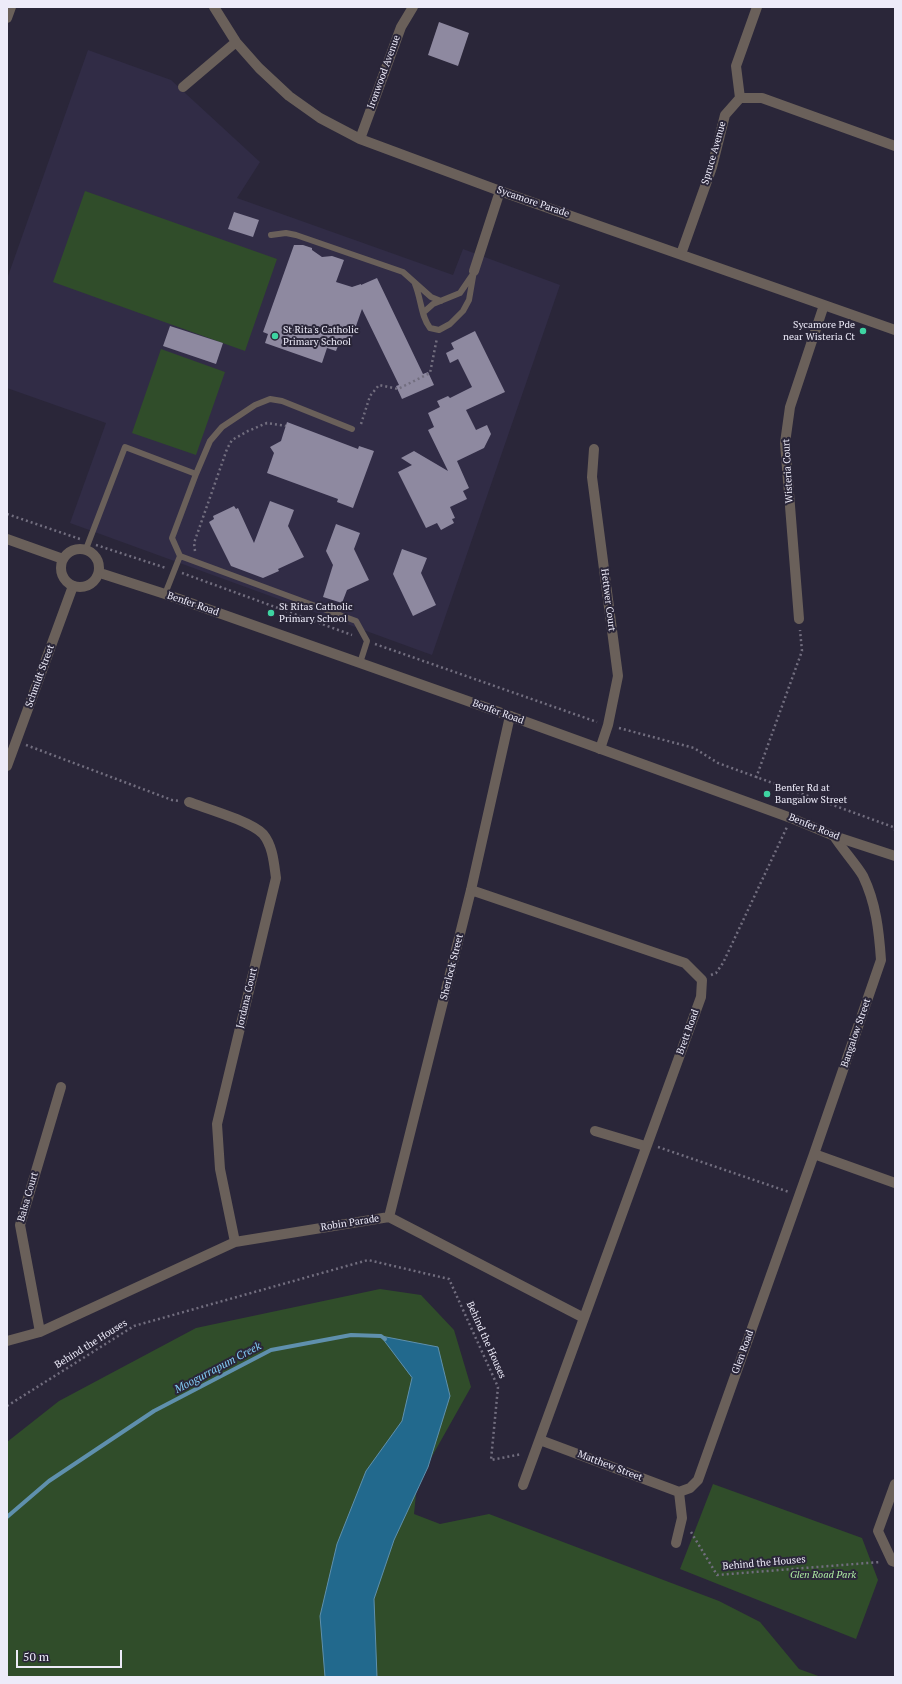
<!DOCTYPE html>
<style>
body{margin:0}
#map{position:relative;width:902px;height:1684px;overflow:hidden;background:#2a2639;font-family:"PT Serif",serif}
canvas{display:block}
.frame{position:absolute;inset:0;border:8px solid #edebf9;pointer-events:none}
.scale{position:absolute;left:16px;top:1650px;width:106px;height:18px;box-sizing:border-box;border:2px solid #edebf9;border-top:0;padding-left:5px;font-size:12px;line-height:14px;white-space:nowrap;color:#edebf9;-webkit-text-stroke:3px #2a2639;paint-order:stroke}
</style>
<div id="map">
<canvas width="902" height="1684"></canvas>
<div class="frame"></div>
<div class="scale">50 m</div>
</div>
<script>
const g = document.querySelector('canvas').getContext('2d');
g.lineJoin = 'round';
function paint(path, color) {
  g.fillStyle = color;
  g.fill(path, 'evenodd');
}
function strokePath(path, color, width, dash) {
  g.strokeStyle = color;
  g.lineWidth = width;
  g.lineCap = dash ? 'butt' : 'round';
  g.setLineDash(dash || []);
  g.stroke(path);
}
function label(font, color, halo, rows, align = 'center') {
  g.font = font + ' "PT Serif",serif';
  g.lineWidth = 4;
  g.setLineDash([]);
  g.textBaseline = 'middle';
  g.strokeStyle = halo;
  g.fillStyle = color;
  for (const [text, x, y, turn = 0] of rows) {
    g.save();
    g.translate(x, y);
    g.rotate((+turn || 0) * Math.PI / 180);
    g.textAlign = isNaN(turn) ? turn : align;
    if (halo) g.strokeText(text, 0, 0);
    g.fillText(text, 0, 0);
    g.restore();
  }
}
paint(new Path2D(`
 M88,50L171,80L260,162L237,198L453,275L463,249L560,285L432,655L70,523L106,423L7,388V279Z`), '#312c46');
paint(new Path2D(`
 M85,191L277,259L245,351L53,282Z
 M161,349L225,372L196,455L132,433Z
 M380,1289L421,1295L454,1330L471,1387L417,1483L414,1514L440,1524L489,1514L719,1601L760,1622L799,1669L821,1677H7V1442L59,1401L196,1328Z
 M713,1484L862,1538L878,1580L856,1639L680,1569Z`), '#304d2a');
const water = new Path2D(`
 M381,1336L438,1347L450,1396L428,1467L394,1540L374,1599L377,1677H325L320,1616L337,1544L366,1471L402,1421L412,1378Z`);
paint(water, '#22698d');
strokePath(water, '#5f90ad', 1);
strokePath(new Path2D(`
 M7,1517L49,1481L154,1411L271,1350L351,1335L381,1336L385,1339`), '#5f90ad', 4);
paint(new Path2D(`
 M439,22L469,33L458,66L428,55Z
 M234,212L259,220L253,237L228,229Z
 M294,245H303L312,248V250L322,257L332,256L344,260L336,282L352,287L361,284V285L377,278L423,374L428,372L434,385L402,399L396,386L399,385L362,309L350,343L340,340L336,351L327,348L322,363L265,343L268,334L263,332Z
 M170,326L223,343L216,364L163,346Z
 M475,331L505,392L466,410L476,430L487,425L491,434L484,448L457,461L469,488L463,491L467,499L450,507L455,518L452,519L454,523L441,530L437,523L426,528L398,472L412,465L401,458L414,451L448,471L428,430L434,427L428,413L440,407L437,401L448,396L450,398L472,387L458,359L450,363L446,353L454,349L451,343Z
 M287,422L358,449L359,446L374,451L353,508L337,502L338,499L267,473L274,453L270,447L281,441Z
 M270,501L294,510L288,526L304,557L278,569L279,571L263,578L231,566L209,522L214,519L213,516L234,506L236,509L238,508L254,543Z
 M336,524L360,533L354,549L369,580L347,590L342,603L323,597L333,565L326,551Z
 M402,549L427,558L421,573L436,605L413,616L393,574Z`), '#8e89a0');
strokePath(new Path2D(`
 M361,424L370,396L379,385L398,389L430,373L437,338
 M7,514L80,539
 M96,545L166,568
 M195,551L194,543L227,449L232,440L248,431L267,423L286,426
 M182,573L352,635
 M375,644L597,722
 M619,728L694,748L718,763L893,827L895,830
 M26,745L172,800L179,801
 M756,778L802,651L800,630
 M711,975L716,973L723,963L787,827
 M658,1147L789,1192
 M7,1406L134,1326L368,1260L449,1279L498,1387L491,1460L522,1454
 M691,1532L717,1575L880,1562`), '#726e7f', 2.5, [2, 3]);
strokePath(new Path2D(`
 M271,235L286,233L296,235L403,272L431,297L441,301
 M415,284C421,298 421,317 430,328L439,330L450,324L463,311L469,300L474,271
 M424,312L433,304L460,293L473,274
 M196,474L210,441L222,427L255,405L270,399L282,401L352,429
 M86,549L125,447L196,474L172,538L180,556L356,621L367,641L360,663
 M165,594L180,556`), '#6a605a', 6);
strokePath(new Path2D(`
 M214,7L236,42L259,68L289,96L320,118L360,139L500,191L895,330
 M7,18L11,7
 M183,87L236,42
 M740,98L736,66L757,7
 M360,139L401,27L413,7
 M681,254L712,167L725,115L740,98H762L895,146
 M474,271L500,191
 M594,449L592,477L618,676L608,725L600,749
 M799,619L785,443L790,407L824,305
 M7,766L73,586
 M189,802C208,809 250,821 263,834C273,846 274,864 276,878L217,1124L220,1169L235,1242
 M834,836C842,849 856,864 863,876C876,903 879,931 881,960L814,1154L895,1183
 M471,890L685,963L702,980L701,997L584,1318
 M595,1131L645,1146
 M389,1217L471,890L510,716
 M40,1332L20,1225L61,1087
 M7,1341L40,1332L235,1242L389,1217L584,1318L523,1485
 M540,1440L679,1492
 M895,1484L878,1531L892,1561L895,1562
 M676,1543L682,1518L679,1492L690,1488L698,1480L814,1154`), '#6a605a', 10);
strokePath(new Path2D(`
 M7,539L63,559
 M61 568a19 19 0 1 1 38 0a19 19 0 1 1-38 0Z
 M100,573L165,594L510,716L791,818L834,836L895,856`), '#6a605a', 10);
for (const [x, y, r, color] of [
 [863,331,4,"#3ed4a2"],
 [275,336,4,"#3ed4a2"],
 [271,613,4,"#3ed4a2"],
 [767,794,4,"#3ed4a2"]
]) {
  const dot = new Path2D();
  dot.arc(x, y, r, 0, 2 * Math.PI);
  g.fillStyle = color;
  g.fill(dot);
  strokePath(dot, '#2a2639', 1.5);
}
label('10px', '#edebf9', '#2a2639', [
 ["Ironwood Avenue",384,72,-70],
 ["Spruce Avenue",714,153,-74],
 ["Sycamore Parade",533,202,19],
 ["Wisteria Court",788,471,-93],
 ["Hettwer Court",608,600,83],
 ["Benfer Road",193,604,19],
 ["Schmidt Street",40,676,-70],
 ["Benfer Road",498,712,20],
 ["Benfer Road",814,827,22],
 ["Sherlock Street",452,967,-76],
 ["Jordana Court",247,998,-77],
 ["Brett Road",688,1032,-70],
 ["Bangalow Street",856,1033,-71],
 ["Balsa Court",28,1197,-74],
 ["Robin Parade",350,1223,-9],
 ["Behind the Houses",486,1340,66],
 ["Behind the Houses",91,1344,-32],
 ["Glen Road",743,1352,-70],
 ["Matthew Street",610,1466,21],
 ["Behind the Houses",764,1563,-5]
]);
label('10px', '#edebf9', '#2a2639', [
 ["Sycamore Pde",855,325,"right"],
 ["near Wisteria Ct",855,337,"right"],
 ["St Rita's Catholic",283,330],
 ["Primary School",283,342],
 ["St Ritas Catholic",279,607],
 ["Primary School",279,619],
 ["Benfer Rd at",775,788],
 ["Bangalow Street",775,800]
], 'left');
label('italic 10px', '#aeeda2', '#2a2639', [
 ["Glen Road Park",823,1575]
]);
label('italic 11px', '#84cff9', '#2a2639', [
 ["Moogurrapum Creek",218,1368,-28]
]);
</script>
